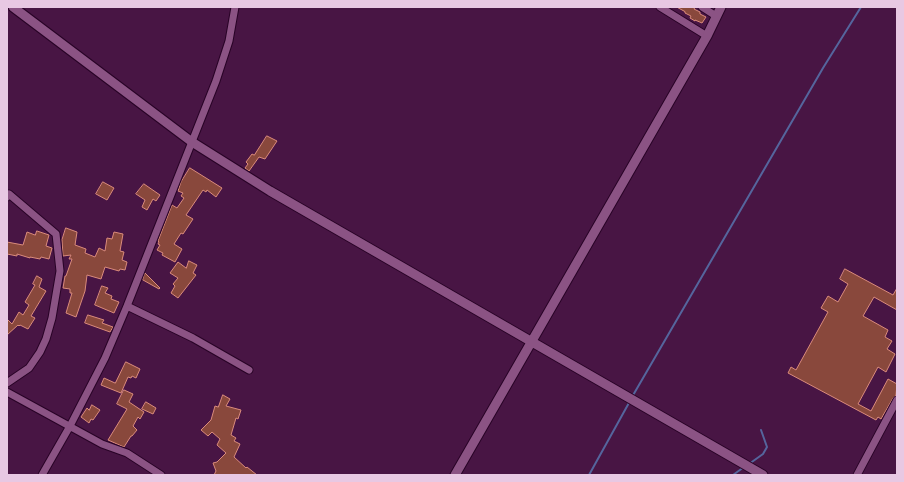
<!DOCTYPE html>
<style>
body{margin:0}
#map{position:relative;width:904px;height:482px;overflow:hidden;background:#481544;font-family:Quicksand,sans-serif}
canvas{display:block}
.frame{position:absolute;inset:0;border:8px solid #e8c8e3;pointer-events:none}
</style>
<div id="map">
<canvas width="904" height="482"></canvas>
<div class="frame"></div>
</div>
<script>
const g = document.querySelector('canvas').getContext('2d');
g.lineJoin = 'round';
function strokePath(path, color, width, dash) {
  g.strokeStyle = color;
  g.lineWidth = width;
  g.lineCap = dash ? 'butt' : 'round';
  g.setLineDash(dash || []);
  g.stroke(path);
}
function paint(path, color) {
  g.fillStyle = color;
  g.fill(path, 'evenodd');
}
strokePath(new Path2D(`
 M632,397L823,68L861,7
 M749,464L763,454L767,447L761,430
 M589,475L630,401
 M733,475L744,467`), '#55659d', 2);
const building = new Path2D(`
 M677,7H695L694,9L700,12V14L706,17L702,23L695,20V21L690,18L691,16L685,13V12Z
 M267,136L277,141L265,159L259,157L249,171L245,168L248,164L246,162L252,154L254,155Z
 M190,168L222,188L216,197L207,190L206,192L203,190L186,215L193,219L183,234L181,233L174,244L182,249L175,262L162,255L163,253L157,250L160,245L158,244L159,242L158,241L172,205L177,208L184,198L181,196L183,193L178,191L181,182Z
 M103,182L114,188L107,200L96,194Z
 M144,184L160,195L156,201L153,199L147,210L142,207L145,200L136,194Z
 M66,228L77,232L75,245L86,249L85,253L95,257L99,248L105,251L107,238L112,239L114,232L123,234L120,251L124,252L122,260L127,262L125,270L120,269L119,271L105,267L101,279L87,275L85,291L76,317L66,313L72,293H70V289L63,288L65,276H66L72,259H69L71,255L63,256L62,240Z
 M37,231L49,235L46,246L52,248L49,259L41,257L40,259L30,257V258L17,254V256L7,254V242L23,245L27,232L35,235Z
 M189,261L197,265L193,273L196,275L178,298L171,293L175,286L173,284L178,278L170,273L178,262L186,268Z
 M845,269L893,295L897,288V310L874,297L863,316L888,330L885,337L892,341L887,349L895,354L886,372L878,367L858,404L871,411L888,379L897,384L896,395L893,398L881,419L878,417L876,420L788,373L791,367L796,370L828,312L821,308L828,296L838,302L848,284L840,279Z
 M145,273L160,288L159,289L143,280Z
 M37,276L42,279L39,287L46,291L31,316L35,318L28,329L20,325L19,326L18,325L7,335V319L12,324L19,312L23,315L29,305L25,302L35,285L33,284Z
 M102,286L108,288L105,293L112,296L111,299L119,302L114,313L95,305Z
 M88,315L104,320L102,323L113,327L110,332L85,323Z
 M126,362L140,369L136,378L132,376L131,378L128,377L121,393L101,385L104,378L115,383Z
 M124,390L133,394L129,402L144,412L140,419L138,417L133,426L137,430L132,436H131L124,447L108,440L127,409L117,404Z
 M223,395L230,399L226,406L241,410L238,419L236,418L231,435L236,438L234,441L240,444L234,457L246,468L247,467L257,475H214L216,471L213,463L217,462L226,453L217,445L220,439L212,432L208,436L201,430L211,420L215,406L218,407Z
 M146,402L156,408L153,414L142,409Z
 M92,405L100,410L93,420L91,419L89,423L81,417L87,408L89,410Z`);
paint(building, '#89483c');
strokePath(building, '#da8b7c', 1);
const minor = new Path2D(`
 M660,7L707,36
 M702,7L716,16
 M7,197L9,194L56,234L60,271L52,318L46,339L40,352L29,368L7,383
 M127,306L193,338L249,370
 M7,392L102,444L127,453L161,475
 M42,475L70,426L105,358L127,306L216,81L229,41L235,7
 M857,475L897,400`);
const tertiary = new Path2D(`
 M13,7L192,142L270,191L763,475
 M455,475L707,36L721,7`);
strokePath(minor, '#280326', 9);
strokePath(tertiary, '#280326', 11);
strokePath(minor, '#8b5384', 7);
strokePath(tertiary, '#8b5384', 9);
</script>
